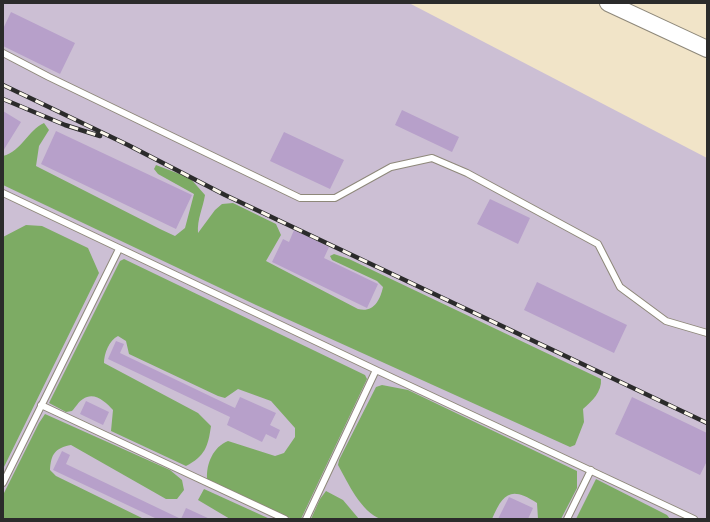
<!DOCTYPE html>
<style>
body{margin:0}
#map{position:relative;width:710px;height:522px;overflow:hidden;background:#f1e4c8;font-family:"Shantell Sans",sans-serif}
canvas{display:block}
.frame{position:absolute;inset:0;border:4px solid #2b2b2b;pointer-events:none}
</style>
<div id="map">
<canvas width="710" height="522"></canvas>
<div class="frame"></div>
</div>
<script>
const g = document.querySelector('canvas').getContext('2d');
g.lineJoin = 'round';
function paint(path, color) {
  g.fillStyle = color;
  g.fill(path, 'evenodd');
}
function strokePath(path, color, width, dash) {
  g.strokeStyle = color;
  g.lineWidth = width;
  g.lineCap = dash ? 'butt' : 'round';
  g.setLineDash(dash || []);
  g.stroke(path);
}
paint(new Path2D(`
 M3,3H409L707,158V519H3Z`), '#ccbfd4');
paint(new Path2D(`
 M44,123L49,130L39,146L36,166L160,229L175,236L185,228L194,194L158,174L154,169L156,165L190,178L205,195C203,208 197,219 198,233L215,210L222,204L233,203L276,224L281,235L266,261L358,309C373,313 380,301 383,287L377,281L332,260L330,256L334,254L349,259L601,379C602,392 592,401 583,409L584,422L575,445L570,447L256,305L3,185V156C22,151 28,130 44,123Z
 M26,225L42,226L88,248L99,273L3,469V237Z
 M124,259L365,375L367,379L301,519H292L207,479C206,464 213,447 228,441L275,456L284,453L295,437V428L271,401L238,389L225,398L218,396L129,354L126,341L118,336C109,340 104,354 104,363L198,413L211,426C208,447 205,456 186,466L111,431L113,410C106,402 94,391 83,399C78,402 76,407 72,411L66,412L49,403L120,261Z
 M382,385L408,390L577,471V488L561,519H538L537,503C511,486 503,493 492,519H381C361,512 348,483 338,465L339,460L376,387Z
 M45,414L170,470L182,480L184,490L177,499H166L71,445C55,448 51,454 50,470L56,476L144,519H3V495L39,423Z
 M596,479L667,515L670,519H576Z
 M204,489L270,519H230L198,500Z
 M326,491L343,500L359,519H311L320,499Z`), '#7dab64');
paint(new Path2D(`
 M11,12L75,43L60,74L3,46V29Z
 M402,110L459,137L452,152L395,125Z
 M3,111L21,122L3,151Z
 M56,131L192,195L176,229L41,164Z
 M284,132L344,160L330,189L270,161Z
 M490,199L530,218L518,244L477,224Z
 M294,230L329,247L324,258L378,284L367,308L272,262L283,239L289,242Z
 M537,282L627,325L614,353L524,310Z
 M116,341L124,344L120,353L235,408L240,397L276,413L270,425L280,430L276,439L266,434L262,442L227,425L230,417L108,359Z
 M632,397L707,433V461L700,475L615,434Z
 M86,401L109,412L103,425L80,414Z
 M62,451L70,455L66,464L181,519L186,508L210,519H157L53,470Z
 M509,497L533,508L528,519H498Z`), '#b7a0ca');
const service = new Path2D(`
 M3,53L49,77L300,198H335L391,167L432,158L467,173L598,244L620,287L666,321L707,333
 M3,193L376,370L306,519
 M376,370L694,519
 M41,405L285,519
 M3,483L119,249
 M567,519L591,470`);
const tertiary = new Path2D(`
 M608,3L707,49`);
strokePath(service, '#8e887a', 8);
strokePath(tertiary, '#8e887a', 18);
strokePath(service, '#fff', 6);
strokePath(tertiary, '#fff', 16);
const rail = new Path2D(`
 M3,85L128,145L225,195L707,423
 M3,99L65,125L100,136`);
strokePath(rail, '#2b2b2b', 4.5);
strokePath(rail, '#fbf7ec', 3, [9]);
</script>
